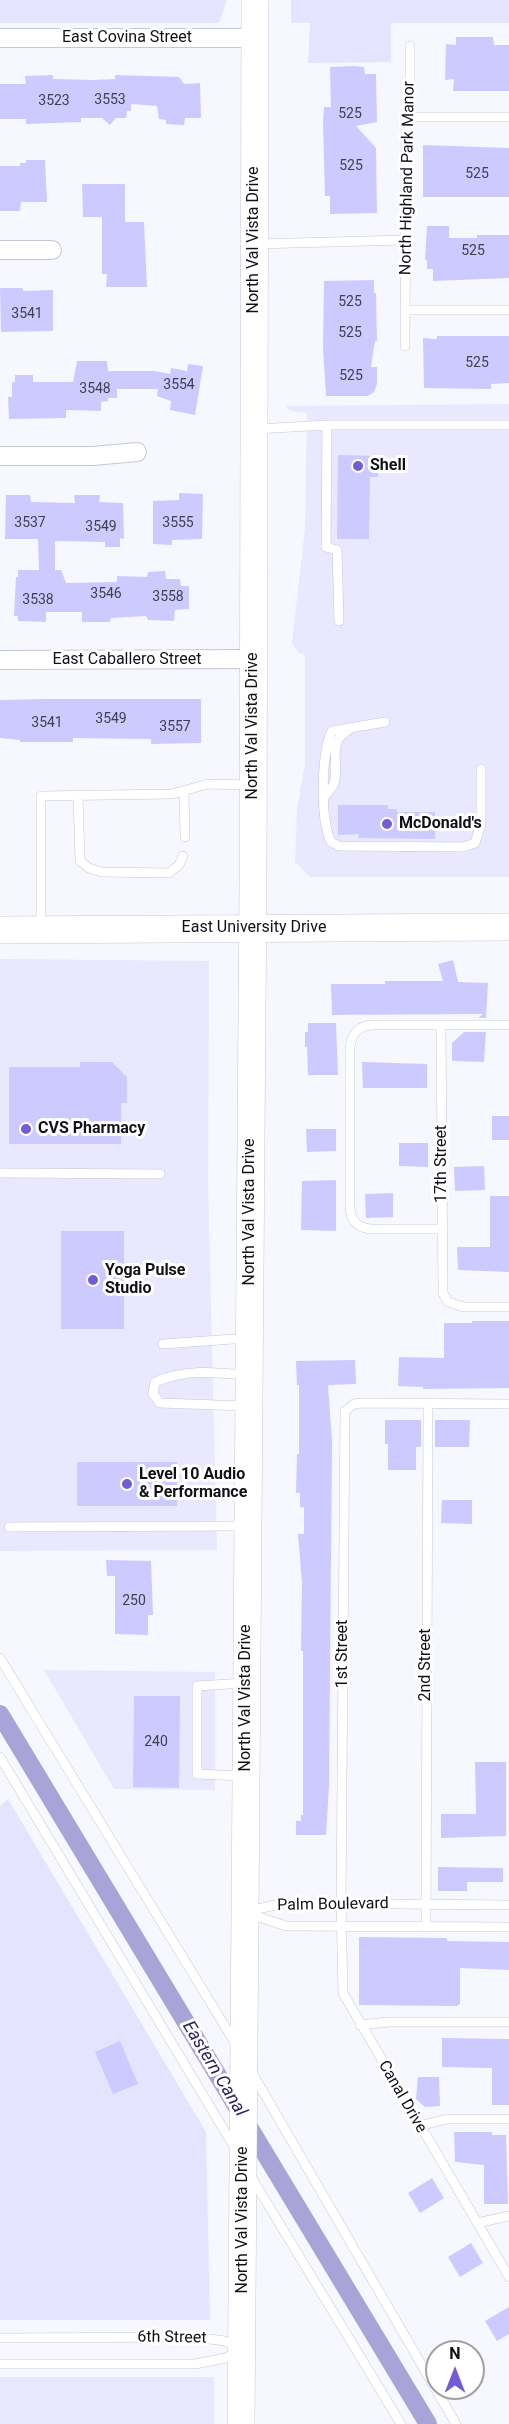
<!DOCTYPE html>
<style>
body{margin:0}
#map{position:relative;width:509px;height:2424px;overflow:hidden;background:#f7f7ff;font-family:Roboto,sans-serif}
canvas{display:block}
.north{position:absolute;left:425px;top:2340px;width:60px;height:60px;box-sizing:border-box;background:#fff;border:2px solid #a09fa2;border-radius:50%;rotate:0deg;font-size:16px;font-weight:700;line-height:24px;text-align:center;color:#111017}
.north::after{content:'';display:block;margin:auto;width:21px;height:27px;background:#735cd6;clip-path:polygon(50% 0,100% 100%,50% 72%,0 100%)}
</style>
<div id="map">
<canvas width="509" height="2424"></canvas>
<div class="north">N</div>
</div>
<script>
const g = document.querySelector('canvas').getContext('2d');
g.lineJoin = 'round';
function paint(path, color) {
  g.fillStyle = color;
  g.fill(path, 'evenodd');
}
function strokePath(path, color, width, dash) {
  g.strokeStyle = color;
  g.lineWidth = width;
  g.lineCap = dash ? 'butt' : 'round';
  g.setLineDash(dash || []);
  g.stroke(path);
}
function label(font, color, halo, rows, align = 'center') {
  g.font = font + ' Roboto,sans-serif';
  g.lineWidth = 6;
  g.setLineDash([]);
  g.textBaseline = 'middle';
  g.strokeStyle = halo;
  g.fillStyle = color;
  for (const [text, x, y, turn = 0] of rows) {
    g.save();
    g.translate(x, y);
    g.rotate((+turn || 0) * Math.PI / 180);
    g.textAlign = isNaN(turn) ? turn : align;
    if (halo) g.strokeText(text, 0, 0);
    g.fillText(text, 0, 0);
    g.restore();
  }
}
paint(new Path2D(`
 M509,404V877H310L295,862L297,809L305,764V655L299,653L292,643L305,528L307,413L290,411L286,406Z
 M0,959L209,961L208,1185L217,1550L0,1551Z
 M44,1670L215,1672V1790L114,1789Z
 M0,2377H214V2424H0Z`), '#e9e8fe');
paint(new Path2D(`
 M0,0H227L219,23H0Z
 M291,0H509V23H391V62L308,63L310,23H291Z
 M8,1799L206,2132L210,2320H0V1806Z`), '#e5e4fe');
strokePath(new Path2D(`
 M0,1714L428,2424`), '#a8a4d7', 18);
paint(new Path2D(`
 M456,37H493L494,45H509V91H453L454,79L445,80L446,44L456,45Z
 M354,66L364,67L365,74H376L377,122L356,126L376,148L377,213L330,214V196H325L323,123L324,107H331L330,67Z
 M53,75V79L93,80L115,79V75L179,77L184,84L200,83L201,118H185L184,125L166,124V120L159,119L157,106L131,104V111H127L126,118H116L110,125L102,118H81V122L26,124V119H0V84H26L25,76Z
 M423,145L509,148V197H423Z
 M26,160H45L47,202H21L20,211H0V166H20V163H26Z
 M82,184H125V222H144L147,287H106L107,274H102V217H83Z
 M427,226H449V238H477V235H509V278L433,281V269H427V260H425Z
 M374,280V293H376L377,341H375L371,367H377V384L374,392L368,396H326L323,348L324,281Z
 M0,288H23V291L53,290V331L1,332Z
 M437,336H509V383L491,384V389L424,388L423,338L437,339Z
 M77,361H107L108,371H155L170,374L171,368L187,371L188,364L203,366L195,415L170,410L171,401L157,396L158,389H117V398H108V401L101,402V411L66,410V418L9,419L8,397H12V382H15V375H33V382H73Z
 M338,455L378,456V477H370L369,539H337Z
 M179,493L203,494L202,539L172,540V545L153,544V501L179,500Z
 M6,495H30L31,502L75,503L74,495H100L99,502L123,503L124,539L120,538V547H105V542L55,541V570H61L66,583L117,582V576L147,577L148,572L165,571L166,579H180L181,586H189V609L175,610L174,621L148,620L146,616L111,618L110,622H82V612H46V622L18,621V616H14L16,577H18V570H39L38,539H5Z
 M47,699H201V743L151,744V739L73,738V742H20V740L0,738V700Z
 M338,805H388V809H397V812H435V839L358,838L359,834L338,835Z
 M453,960L458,982L488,983L486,1018H478L483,1014L332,1015L331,984H385V981H443L438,964Z
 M308,1023H336L338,1075H308L307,1047H305V1032H308Z
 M464,1032H486L484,1062L452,1061V1043Z
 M80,1062H112L127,1077V1103H121V1144H9V1067H80Z
 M362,1062L427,1064V1088H363Z
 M492,1116H509V1140H492Z
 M306,1129H336V1151L307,1152Z
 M399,1143H428V1167L399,1166Z
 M484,1166L485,1190L455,1191L454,1167Z
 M336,1180V1231L301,1230L302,1181Z
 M393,1193V1217L366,1218L365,1194Z
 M490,1196H509V1272L458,1270L457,1247H490Z
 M61,1231H124V1329H61Z
 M472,1321H509V1388L423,1389V1387L398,1386L399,1357L444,1358V1323H472Z
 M355,1360L356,1384L328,1385L332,1441L329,1786L326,1835H296V1821H301V1815H303V1651H301L302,1583L298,1534H304V1507H300V1493H296L297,1454H299V1385H297L296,1361Z
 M385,1420H421V1447H416V1470H388V1444H385Z
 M435,1420H470L469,1447H435Z
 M77,1462H177V1506H77Z
 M442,1500H472V1524L441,1523Z
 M106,1560L151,1561L153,1615H148V1635L115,1634V1576H107Z
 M134,1696H180L179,1788L133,1787Z
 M475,1762H506V1836L441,1838V1814H476Z
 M438,1867L503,1868V1882H467V1891H438Z
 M359,1937L447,1938V1941L509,1942V1970L460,1968V2004L457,2006L359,2005Z
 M442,2038L509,2039V2105H492V2068L442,2067Z
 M120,2041L138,2084L113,2094L95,2052Z
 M418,2077H439L440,2106L425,2107L416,2099Z
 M454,2132H492V2135H506L508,2204H484V2165L455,2162Z
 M432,2178L444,2198L420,2213L408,2193Z
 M471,2243L483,2263L460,2277L448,2257Z
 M509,2307V2334L497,2341L485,2321Z`), '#cdcaff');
const lane = new Path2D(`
 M406,117H509
 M256,244L405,240
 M405,310H509
 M405,346L406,117L410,109V46
 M257,429L327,425
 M339,621L337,550L326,547L327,425H509
 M385,722L332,731C321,754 320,819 331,842L339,846L463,847L475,843L481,824V769
 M184,791L185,837
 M78,796L80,861L89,868L101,872L169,873L179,865L183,856
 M325,796C328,792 332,788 334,784C340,765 326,741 349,730
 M41,926V796L172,794L208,784L250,785
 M441,1025L443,1293L448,1302L464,1307H509
 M0,1173L160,1174
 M442,1229H370C356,1227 351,1221 350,1207V1047C352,1033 358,1026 372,1025H509
 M163,1344L248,1338
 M246,1375C215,1372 184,1369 155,1382L153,1394L160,1403L246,1406
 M509,1404L360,1403L354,1404L345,1411L341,1903L343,1993L509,2277
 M9,1527L245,1526
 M0,1658L237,2046
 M0,1757L236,2150
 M243,1776L197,1774V1686L244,1683
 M248,1911L285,1903L509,1905
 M247,1913L286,1926L509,1927
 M426,1927L428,1404
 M360,2025L388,2022H509
 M251,2071L456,2424
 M419,2126L447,2119H509
 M250,2175L401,2424
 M477,2223L509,2216
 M0,2338L195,2337L225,2341L237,2347
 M0,2364H195L226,2358L237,2352`);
const street = new Path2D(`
 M0,38H255
 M0,250H52
 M0,456H93L137,452
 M0,660L253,659`);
const secondary = new Path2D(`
 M0,930L509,927
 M241,2424L253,884L255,0`);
strokePath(lane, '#c6c6d9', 10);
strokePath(street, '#c6c6d9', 20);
strokePath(secondary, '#c6c6d9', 28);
strokePath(lane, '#fff', 9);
strokePath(street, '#fff', 18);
strokePath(secondary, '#fff', 27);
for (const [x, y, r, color] of [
 [358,466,6,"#735cd6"],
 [387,824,6,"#735cd6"],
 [26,1129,6,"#735cd6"],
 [93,1280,6,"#735cd6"],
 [127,1484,6,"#735cd6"]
]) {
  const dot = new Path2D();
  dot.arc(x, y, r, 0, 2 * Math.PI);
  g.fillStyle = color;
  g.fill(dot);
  strokePath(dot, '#fff', 2);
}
label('14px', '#403e51', null, [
 ["3553",110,100],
 ["3523",54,101],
 ["525",350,114],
 ["525",351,166],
 ["525",477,174],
 ["525",473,251],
 ["525",350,302],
 ["3541",27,314],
 ["525",350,333],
 ["525",477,363],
 ["525",351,376],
 ["3554",179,385],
 ["3548",95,389],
 ["3537",30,523],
 ["3555",178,523],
 ["3549",101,527],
 ["3546",106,594],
 ["3558",168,597],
 ["3538",38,600],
 ["3549",111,719],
 ["3541",47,723],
 ["3557",175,727],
 ["250",134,1601],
 ["240",156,1742]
]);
label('16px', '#111017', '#fff', [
 ["East Covina Street",127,38],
 ["North Highland Park Manor",408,178,-89],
 ["North Val Vista Drive",254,240,-90],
 ["East Caballero Street",127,660],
 ["North Val Vista Drive",253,726,-90],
 ["East University Drive",254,928],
 ["17th Street",442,1164,-90],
 ["North Val Vista Drive",250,1212,-90],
 ["1st Street",343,1654,-90],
 ["2nd Street",426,1665,-90],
 ["North Val Vista Drive",246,1698,-90],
 ["Palm Boulevard",333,1905,-1],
 ["Canal Drive",402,2097,60],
 ["North Val Vista Drive",243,2220,-90],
 ["6th Street",172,2338,1]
]);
label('bold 16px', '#111017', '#fff', [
 ["Shell",370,466],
 ["McDonald's",399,824],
 ["CVS Pharmacy",38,1129],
 ["Yoga Pulse",105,1271],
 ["Studio",105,1289],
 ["Level 10 Audio",139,1475],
 ["& Performance",139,1493]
], 'left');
label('italic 18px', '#2f2360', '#fff', [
 ["Eastern Canal",214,2069,59]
]);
</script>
